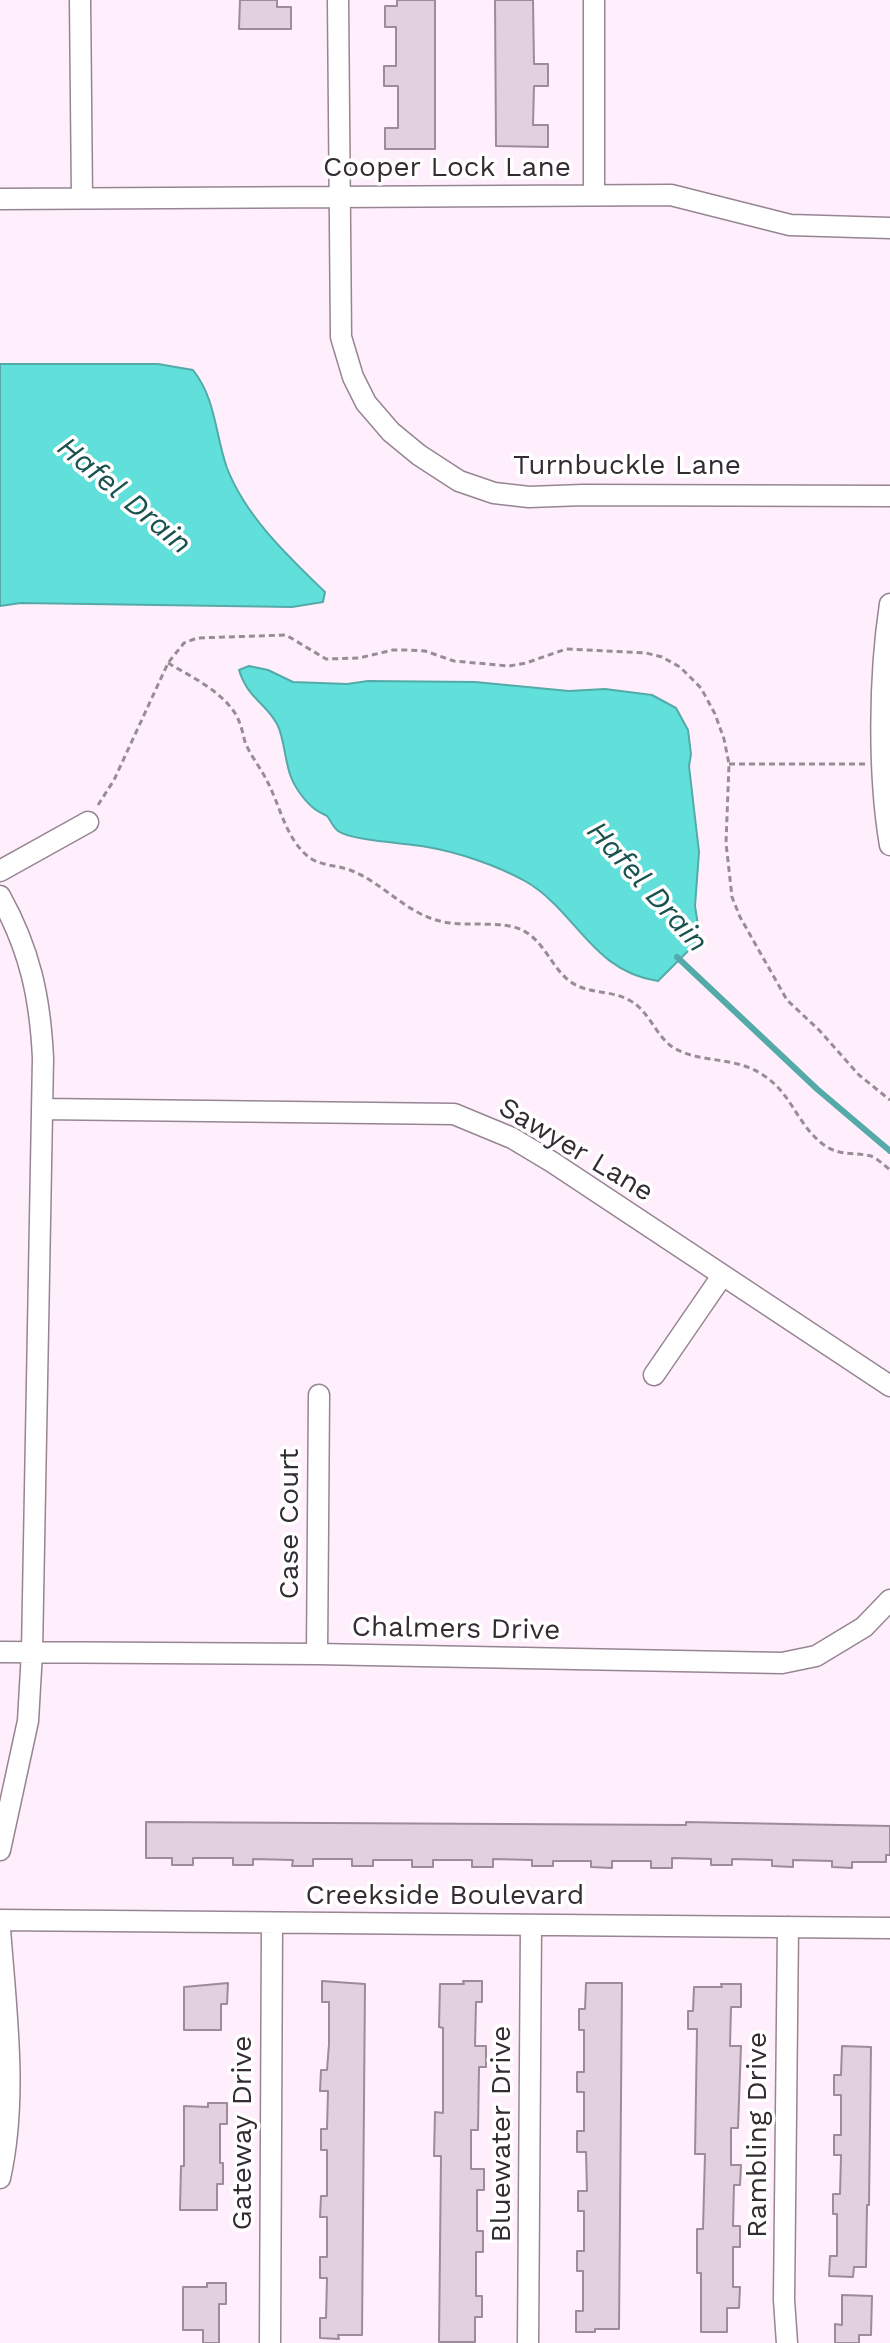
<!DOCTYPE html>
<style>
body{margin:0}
canvas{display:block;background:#ffeffc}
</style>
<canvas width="890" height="2343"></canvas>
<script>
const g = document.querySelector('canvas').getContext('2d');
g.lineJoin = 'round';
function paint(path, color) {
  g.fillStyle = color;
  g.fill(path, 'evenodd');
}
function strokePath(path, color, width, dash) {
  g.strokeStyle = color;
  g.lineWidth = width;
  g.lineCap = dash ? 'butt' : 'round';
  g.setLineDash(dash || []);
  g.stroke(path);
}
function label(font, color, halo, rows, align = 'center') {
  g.font = font + ' "Work Sans",sans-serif';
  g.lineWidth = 7;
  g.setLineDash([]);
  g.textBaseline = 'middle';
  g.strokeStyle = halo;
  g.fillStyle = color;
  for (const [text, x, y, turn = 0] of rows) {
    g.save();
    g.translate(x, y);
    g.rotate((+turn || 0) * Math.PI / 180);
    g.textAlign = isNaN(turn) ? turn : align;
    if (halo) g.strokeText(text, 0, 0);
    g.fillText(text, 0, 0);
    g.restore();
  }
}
const water = new Path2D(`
 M0,364H158L193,370C216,399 215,434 227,468C246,517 288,556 325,592L323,602L292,607L21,603L0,606Z
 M249,666L268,670L293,682L347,684L368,681L475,682L569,691L605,689L652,695L676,708L688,730L691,754L689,766L699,852L695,906L698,925L694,945L658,981C591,971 577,911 525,881C498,866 458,852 427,847C407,843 352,841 338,831C333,827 331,821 327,816C324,814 320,813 316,810C306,803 295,788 291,777C285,763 284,736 277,724C265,702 248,699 239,670Z`);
paint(water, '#61e0db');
strokePath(water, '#53aaa8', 2);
strokePath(new Path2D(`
 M677,957L817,1089L890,1151`), '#53aaa8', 6);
const building = new Path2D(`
 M240,0H277V7H291V29H239Z
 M397,0H435V149H385V128H398V86H384V66H396V27H385V6H397Z
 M495,0H533L534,64H548V86H534L533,125H548V147L496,146Z
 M146,1822L686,1825V1822L890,1826V1855H886V1862H852V1868L832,1867V1861L793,1860V1867L772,1866V1860L732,1859V1865H711V1859L672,1858V1868H651V1861H612V1868L591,1867V1861H553V1866H532V1860L493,1859V1867H472V1860H433V1867H412V1860H373V1866H352V1859H313V1866H292L293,1860L253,1859V1865H233V1858H193V1865H172V1858H146Z
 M322,1981L365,1984L362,2335H338L339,2339L320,2338V2318H326L327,2278H320V2257H327V2217H320L321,2196H327V2150H321V2129H327L328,2091H320L321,2070H327L329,2044V2002H322Z
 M463,1981H482V2002H476L475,2046H486V2067H479L478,2130H471V2169H484V2190H477V2231H483V2252H476V2296H482V2317H475V2342H439L441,2156H434L435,2112L443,2113V2028L439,2027L440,1984H464Z
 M228,1983L227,2004H221V2030H184V1987Z
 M586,1983H622L619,2329H595V2332H576V2311H583V2271H577V2251H584V2211H578V2191H587L586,2152H577V2131H584V2092H577V2072H584V2030H579V2009H585Z
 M721,1984H741V2007H731L730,2046H741L738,2128H731V2165H741L740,2185H734L733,2226H740V2247H733V2287H740L739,2308H727V2332H701V2273H697V2229H703L705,2154H695L697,2029H688V2011H693L694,1987H722Z
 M842,2046L871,2047L869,2205H867L866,2267H854L853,2277L829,2276L830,2256H837V2214H833V2194H840L841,2155H834V2135H841V2095H834V2075H841Z
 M208,2103H227V2124H220V2163H223V2184H217V2210H180L181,2166H184V2106L208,2107Z
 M207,2283H226V2304H219V2343H203V2330H183V2287H207Z
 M842,2295L872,2296L871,2335H859V2343H835V2324L842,2325Z`);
paint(building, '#e3d0df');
strokePath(building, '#9c8b99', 2);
const street = new Path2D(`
 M80,0L82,198
 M338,0L341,337L353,377L366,403L391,432L419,455L459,481L494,493L529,497L583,495L890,496
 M594,0V195
 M0,199L671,195L790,225L890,228
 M890,604C879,676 878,774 890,845
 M0,871L88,822
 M0,896C30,950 40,997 43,1058L32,1652L28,1721L0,1850
 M42,1109L454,1114L512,1138L552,1162L890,1386
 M654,1375L722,1276
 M0,1652L317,1654L782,1663L816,1656L864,1627L890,1600
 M317,1654L319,1395
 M0,1920L890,1928
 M0,1929C6,2011 18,2097 0,2178
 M270,2343L272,1923
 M528,2343L531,1925
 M787,2343L784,2300L788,1927`);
strokePath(street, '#968593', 23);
strokePath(new Path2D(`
 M168,663C190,676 216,688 232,709C240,719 242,730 245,742C250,755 260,767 266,779C280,804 285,839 310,858C322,866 336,865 350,870C384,883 407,915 444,922C467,927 503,920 522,930C543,940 550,964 567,979C585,995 609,989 629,1000C650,1011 655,1036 674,1048C696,1061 726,1058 750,1068C792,1086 793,1122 824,1145C839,1156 854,1152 871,1156C877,1158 885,1166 890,1170
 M729,764H865
 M98,805L114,780L168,663L184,643L197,638L286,635L326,659L359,658L393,650H408L425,651L454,661L509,666L526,663L566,649L646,653L662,657L680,667L701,688L715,714L724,739L729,764L726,843L732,897L740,917L787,1000L820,1031L859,1075L890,1100`), '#988d96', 3, [6, 4]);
strokePath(street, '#fff', 20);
label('28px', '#332c32', '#fff', [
 ["Cooper Lock Lane",447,168],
 ["Turnbuckle Lane",627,466],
 ["Sawyer Lane",576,1150,31],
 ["Case Court",290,1524,-90],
 ["Chalmers Drive",456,1629,1],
 ["Creekside Boulevard",445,1896],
 ["Gateway Drive",243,2133,-90],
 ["Bluewater Drive",502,2134,-90],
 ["Rambling Drive",758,2135,-90]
]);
label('italic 30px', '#1a5250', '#fff', [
 ["Hafel Drain",124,496,40],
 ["Hafel Drain",647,887,48]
]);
</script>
